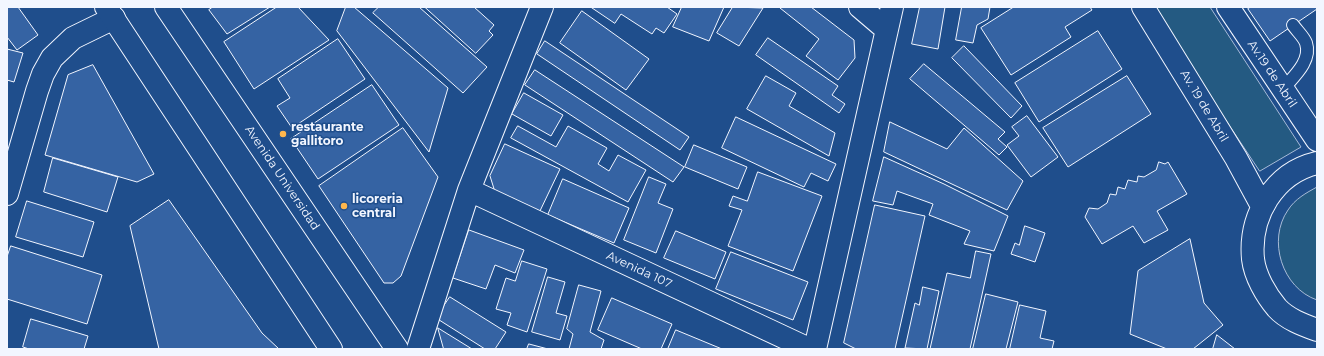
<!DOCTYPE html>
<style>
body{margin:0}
#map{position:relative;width:1324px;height:356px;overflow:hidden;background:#1f4e8c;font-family:Montserrat,sans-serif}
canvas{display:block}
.frame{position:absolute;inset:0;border:8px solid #f2f6ff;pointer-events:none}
</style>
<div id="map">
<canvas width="1324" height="356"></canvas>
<div class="frame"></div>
</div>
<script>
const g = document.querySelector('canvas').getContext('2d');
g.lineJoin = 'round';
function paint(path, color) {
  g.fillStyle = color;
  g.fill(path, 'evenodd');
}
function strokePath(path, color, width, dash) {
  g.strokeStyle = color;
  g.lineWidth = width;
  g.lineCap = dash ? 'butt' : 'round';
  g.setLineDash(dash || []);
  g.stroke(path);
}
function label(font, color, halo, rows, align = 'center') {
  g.font = font + ' Montserrat,sans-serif';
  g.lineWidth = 3;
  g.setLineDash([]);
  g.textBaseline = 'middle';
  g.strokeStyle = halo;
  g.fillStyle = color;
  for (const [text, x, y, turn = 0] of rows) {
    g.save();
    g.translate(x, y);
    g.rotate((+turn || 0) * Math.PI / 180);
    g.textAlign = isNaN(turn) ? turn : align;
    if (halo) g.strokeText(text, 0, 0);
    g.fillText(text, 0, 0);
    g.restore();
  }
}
const green = new Path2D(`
 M1151,7H1210L1301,147L1260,171Z
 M1317,187V300C1282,288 1267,240 1288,210C1295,199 1306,193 1317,187Z`);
paint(green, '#245a82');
strokePath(green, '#a8bbd7', 1);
const building = new Path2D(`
 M7,7H18L38,35L17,50L7,37Z
 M213,7H270L227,34L209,10Z
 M277,7H298L329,40L254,89L224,42Z
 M346,7H354L448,88L429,152L337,31Z
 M379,7H419L487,67L463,93L373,13Z
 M425,7H474L494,25L489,31L493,35L476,53Z
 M591,7H667L677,14L664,33L656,28L652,34L621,14L615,23Z
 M682,7H724L709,41L673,27Z
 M733,7L763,8L739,46L717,33Z
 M780,7H811L854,40L855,58L838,80L806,56L819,39L780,8Z
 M920,7H945L938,49L912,44Z
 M962,7H990L988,19L977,25L973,43L956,40Z
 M1014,7H1090L1092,10L1065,27L1071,37L1011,75L981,28Z
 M1251,7H1317V9L1270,41L1248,9Z
 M582,11L649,59L626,90L560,43Z
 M1098,31L1122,69L1039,122L1015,83Z
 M768,38L838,86L832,95L845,104L839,113L756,55Z
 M338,39L365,79L292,128L277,106L290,98L278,79Z
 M545,41L689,137L680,150L537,54Z
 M964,46L1022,106L1011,118L952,58Z
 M7,49L23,53L14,82L7,80Z
 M924,64L1005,132L998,139L1007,147L999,155L910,79Z
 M93,65L154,174L137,182L45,155L68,75Z
 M535,70L684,167L673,182L525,85Z
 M766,76L796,93L789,106L835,133L829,156L747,109Z
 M1127,76L1151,114L1068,167L1043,128Z
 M372,85L399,125L318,179L291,139Z
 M524,93L563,115L551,136L512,114Z
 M1027,116L1058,157L1031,177L1007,145L1019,136L1012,127Z
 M736,117L836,164L828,181L811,173L804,187L722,148Z
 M890,122L947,149L964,128L1023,181L1007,210L884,152Z
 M518,126L556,147L568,126L607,148L598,164L609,171L618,155L646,170L628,202L511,138Z
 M403,128L438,177L401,276L393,283H384L319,186Z
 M505,144L560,169L539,213L495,192L490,176Z
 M694,145L747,167L738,189L685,167Z
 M884,157L944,184L1008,216L994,251L964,244L970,231L929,215L933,204L897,191L893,205L873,201Z
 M53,158L118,177L107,212L44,192Z
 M1159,162L1165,164L1168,162L1187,194L1157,211L1168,230L1144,243L1133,226L1102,244L1085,217L1089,208L1098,209L1107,203L1110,194L1116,195L1118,187L1125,189L1128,180L1137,182L1138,176L1144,177L1156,170Z
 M758,172L822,196L793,271L728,246L742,210L729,206L733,196L747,201Z
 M649,177L666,184L658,203L673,209L656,253L624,240Z
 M563,179L629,208L614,243L548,215Z
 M169,200L262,333L279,349H159L130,226Z
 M27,201L94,222L83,257L16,237Z
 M875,205L925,216L895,349H856L844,343Z
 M1025,226L1045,233L1035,262L1011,254L1015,243L1019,245Z
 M469,230L524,250L515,273L495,265L486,289L453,278Z
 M676,231L726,252L715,279L664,258Z
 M1190,239L1204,303L1223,325L1193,349H1167L1130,334L1138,271Z
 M11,246L102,275L87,324L7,299V257Z
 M976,251L991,254L970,349H930L947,273L970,278Z
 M731,252L808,282L793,320L716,289Z
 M522,261L547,269L527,332L507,325L511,313L496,309L506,278L515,281Z
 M548,277L565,282L556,313L567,316L560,340L532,332Z
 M579,285L601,291L590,332L604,340L601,349H569L573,334L567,329Z
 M923,287L939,291L927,349L905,348L915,303L919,305Z
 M986,294L1018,302L1006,349H973Z
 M450,297L506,332L495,349H485L436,318Z
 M612,298L672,324L661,349H642L598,330Z
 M1020,305L1046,311L1040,338L1054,341L1052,349H1010Z
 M31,319L88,336L84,349H29L23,347Z
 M438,328L472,349H444Z
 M676,330L722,349H668Z
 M1217,335L1235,349H1213Z
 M529,344L548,349H527Z`);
paint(building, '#3563a3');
strokePath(building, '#f2f6ff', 1);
const service = new Path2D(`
 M1283,89C1293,77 1312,61 1306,43C1304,37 1297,31 1293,25`);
const minor = new Path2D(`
 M860,7L887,30
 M1143,7L1236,158L1262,206
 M1228,7L1317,140
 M1317,163C1274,173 1249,216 1253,259C1255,276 1266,295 1277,308C1287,319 1303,325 1317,330
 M469,190L809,349
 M7,194L37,91L43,74L52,58L73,38L114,18
 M418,349L469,190L542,7
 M815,349L892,7`);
const tertiary = new Path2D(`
 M106,7L331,349
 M166,7L397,349`);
strokePath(service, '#f2f6ff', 14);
strokePath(minor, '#f2f6ff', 24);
strokePath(tertiary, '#f2f6ff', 24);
strokePath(service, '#1f4e8c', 12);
strokePath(minor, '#1f4e8c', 22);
strokePath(tertiary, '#1f4e8c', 22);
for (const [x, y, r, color] of [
 [283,134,4,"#ffb74d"],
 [344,206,4,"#ffb74d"]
]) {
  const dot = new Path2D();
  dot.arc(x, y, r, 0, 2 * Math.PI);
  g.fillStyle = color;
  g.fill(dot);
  strokePath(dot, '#1f4e8c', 1.5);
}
label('12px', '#f2f6ff', '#1f4e8c', [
 ["Av.19 de Abril",1272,74,56],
 ["Av. 19 de Abril",1204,106,59],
 ["Avenida Universidad",282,178,56],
 ["Avenida 107",639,270,25]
]);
label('bold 12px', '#f2f6ff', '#1f4e8c', [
 ["restaurante",291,127],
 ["gallitoro",291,141],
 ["licoreria",352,199],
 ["central",352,213]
], 'left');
</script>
